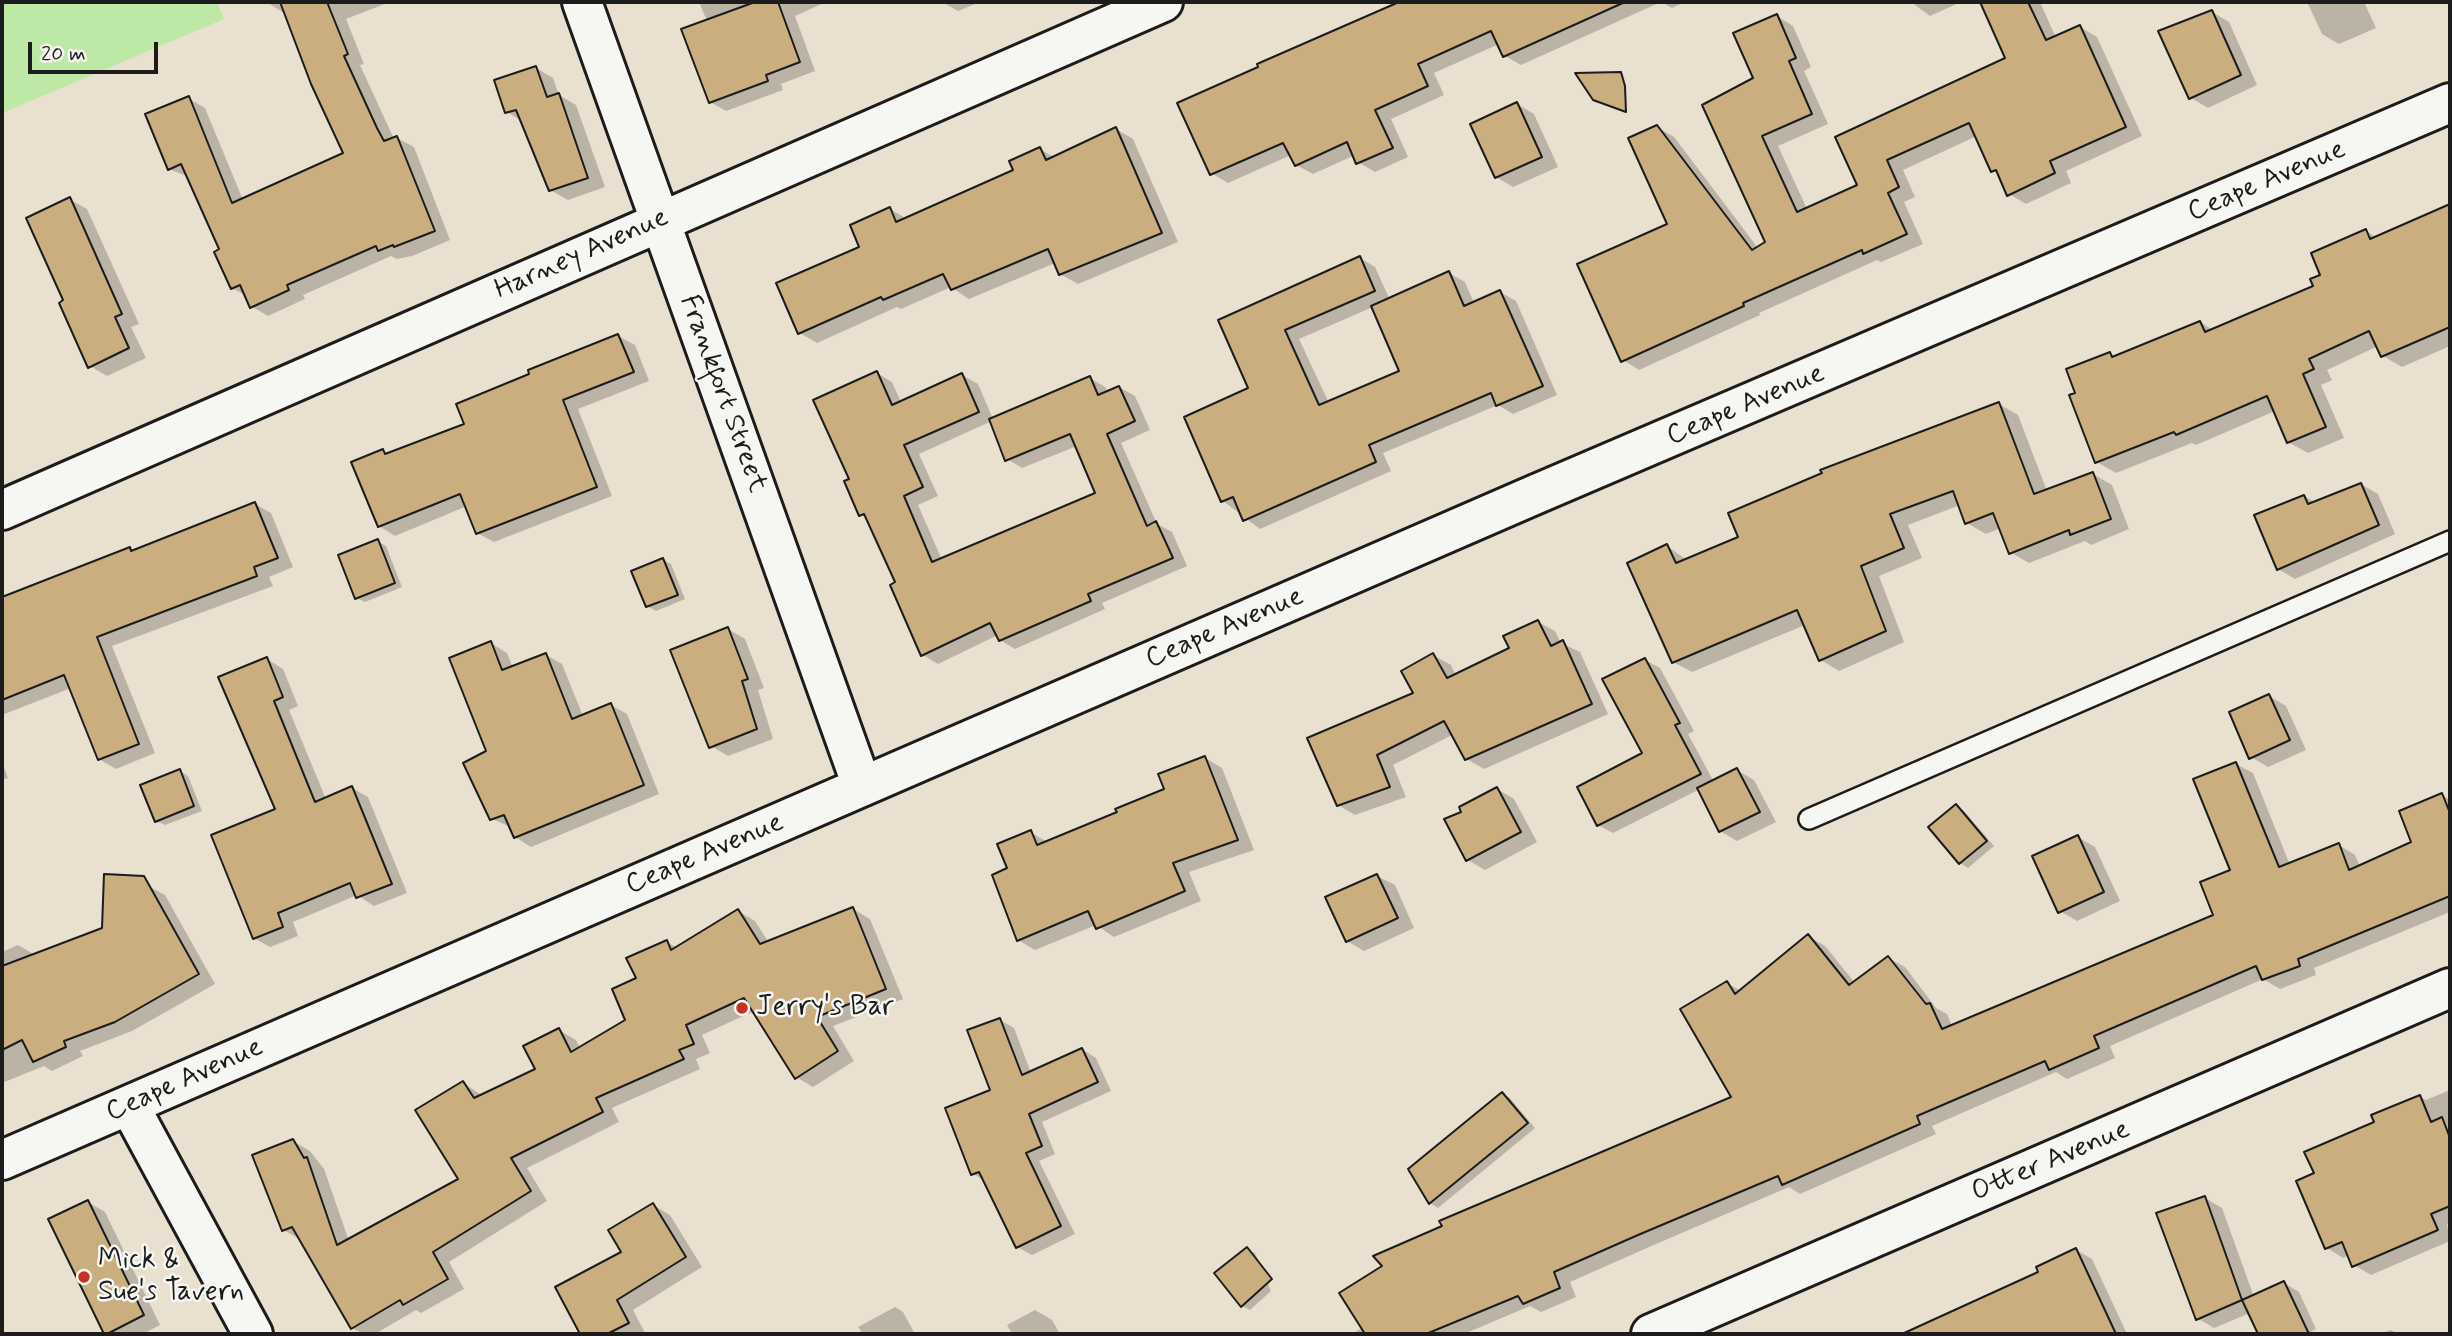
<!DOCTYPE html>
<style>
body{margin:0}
#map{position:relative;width:2452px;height:1336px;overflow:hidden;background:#e9e0d0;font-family:Mynerve,sans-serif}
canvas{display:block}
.frame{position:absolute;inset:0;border:4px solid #1c1c1c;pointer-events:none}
.scale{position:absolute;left:28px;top:42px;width:130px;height:32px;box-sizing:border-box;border:4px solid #1c1c1c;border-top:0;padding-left:9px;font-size:21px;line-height:24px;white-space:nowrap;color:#1c1c1c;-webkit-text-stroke:5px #f6f6f2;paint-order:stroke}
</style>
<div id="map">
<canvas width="2452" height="1336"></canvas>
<div class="frame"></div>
<div class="scale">20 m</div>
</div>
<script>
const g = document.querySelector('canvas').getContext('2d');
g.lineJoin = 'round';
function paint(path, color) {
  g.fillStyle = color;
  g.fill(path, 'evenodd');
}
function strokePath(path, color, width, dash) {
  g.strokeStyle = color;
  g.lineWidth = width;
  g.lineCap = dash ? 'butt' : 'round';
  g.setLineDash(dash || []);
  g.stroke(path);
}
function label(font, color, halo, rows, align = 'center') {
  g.font = font + ' Mynerve,sans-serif';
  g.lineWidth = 5;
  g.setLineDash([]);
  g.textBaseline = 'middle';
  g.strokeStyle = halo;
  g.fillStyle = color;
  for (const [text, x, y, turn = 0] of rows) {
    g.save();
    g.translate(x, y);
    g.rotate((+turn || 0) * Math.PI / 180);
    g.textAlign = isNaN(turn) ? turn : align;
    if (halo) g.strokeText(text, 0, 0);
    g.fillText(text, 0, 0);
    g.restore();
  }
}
paint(new Path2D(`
 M2,2H217L224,19L2,113Z`), '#bde8a5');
paint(new Path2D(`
 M266,2H390L346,19L364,64L360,65L394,139L397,138L414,147L450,240L412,256L397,259L391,256L303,295L305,299L268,316L251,306L247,296L232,288L221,250L189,177L169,169L188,98L205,108L243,200L345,154L286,14Z
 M699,2H826L795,16L815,71L781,84L783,90L726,111L710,102L707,21Z
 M942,2H980L958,11Z
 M1456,2H1685L1672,8L1661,2L1521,65L1505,56L1499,44L1434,73L1444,95L1391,119L1408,157L1375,172L1358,162L1355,155L1313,174L1296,165L1291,155L1228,183L1211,173L1411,23Z
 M1911,2H1961L1930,16Z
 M1982,2H2040L2056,38L2080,27L2097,37L2142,136L2066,171L2071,183L2026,204L2009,194L2000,174L1993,170L1977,136L1903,170L1915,197L1904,202L1923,244L1881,262L1877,260L1759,313L1760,315L1639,370L1623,360L1669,225L1657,127L1674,137L1758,248L1767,243L1755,79L1777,16L1793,26L1811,67L1804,71L1828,124L1778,146L1807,209L1859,186L1838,138L2007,58Z
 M2307,2H2364L2376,28L2339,44L2322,34Z
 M2212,12L2229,22L2257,85L2208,108L2191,98Z
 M536,68L553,78L559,95L576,105L605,187L568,200L550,190L523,122L507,112Z
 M1517,104L1534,114L1558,167L1513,187L1496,177Z
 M1116,129L1133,139L1178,242L1078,284L1060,274L1055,263L969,299L951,287L901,309L897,307L817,343L800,333L890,209L907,219L1015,171L1040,149L1055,158Z
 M69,199L87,209L139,324L131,327L146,358L107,376L90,366L66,301Z
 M2450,206V346L2402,367L2383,356L2378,346L2327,370L2332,380L2321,385L2344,438L2308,453L2288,442L2275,411L2196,445L2192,443L2116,473L2097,462L2078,394L2110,354L2115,357L2200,322L2213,330L2315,287L2366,231L2377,238Z
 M1360,258L1375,267L1390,300L1449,273L1465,282L1474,303L1500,292L1516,301L1557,395L1513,414L1498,405L1383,453L1391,471L1260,529L1223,501L1251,389L1221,321ZM1373,307L1401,372L1329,403L1299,339Z
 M618,336L635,345L649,381L578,409L612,496L494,542L477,533L467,506L395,536L379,526L383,451L388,454L466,425Z
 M877,373L892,382L901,402L962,375L978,384L993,419L1090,378L1105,387L1108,392L1119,387L1135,396L1150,430L1121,443L1157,524L1172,532L1187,566L1102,603L1105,609L1015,649L1000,640L998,635L938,664L923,655L898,583L869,519L861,515L851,480ZM992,421L1007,459L1022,468L1077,446L1097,494L942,560L918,505L938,496L919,454Z
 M1999,404L2018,415L2047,491L2093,474L2112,485L2129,529L2091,545L2085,541L2029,563L2010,552L2001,528L1986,534L1967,523L1960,505L1908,525L1922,558L1879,576L1904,642L1839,671L1821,660L1805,625L1692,672L1673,662L1667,546L1687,560L1741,538Z
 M2361,484L2378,494L2395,534L2295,579L2278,569L2304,496L2316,503Z
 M255,504L271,513L293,567L269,577L273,586L112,646L155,753L116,769L99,759L71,688L2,715V599L130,549L135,552Z
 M377,541L386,546L402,587L365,602L357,598Z
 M663,560L671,564L685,599L656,611L647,606Z
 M1538,622L1555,631L1561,643L1580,652L1608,714L1484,769L1467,759L1454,734L1393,765L1406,797L1355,815L1338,805L1416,694L1433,655L1451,665L1456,676L1511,649Z
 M728,629L745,639L764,688L758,690L773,739L728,756L711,746Z
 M491,643L507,653L513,668L546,655L562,664L583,716L611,705L627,714L659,794L531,847L515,837L511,827L492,819L488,752Z
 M267,659L283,669L298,706L289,710L326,799L352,788L368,797L407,893L374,906L357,895L293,922L298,936L270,947L254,938L278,810Z
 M1645,660L1660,668L1694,731L1688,734L1714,782L1737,770L1754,780L1776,822L1737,841L1720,831L1700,789L1613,833L1598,825L1644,754Z
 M2269,696L2286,706L2306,750L2268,767L2251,757Z
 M1205,758L1222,768L1254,850L1189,872L1201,901L1114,937L1096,925L1035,950L1018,940L1010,869L1030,832L1049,843L1119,813L1166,790Z
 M2,762L8,778L2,780Z
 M2236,764L2253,773L2290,865L2339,845L2355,855L2360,867L2414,843L2442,795L2450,800V912L2314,968L2316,975L2280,989L2263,979L2110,1046L2115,1058L2067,1079L2056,1072L1932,1126L1936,1134L1800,1194L1789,1187L1656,1244L1570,1282L1576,1297L1541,1312L1530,1306L1464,1334H1352L1734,1097L1727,983L1741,991L1808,936L1825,946L1855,983L1888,958L1905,967L1936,1008L1947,1014L1952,1026L2215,916L2232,871Z
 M180,771L188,776L202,811L165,825L156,821Z
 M1497,789L1514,799L1537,842L1485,870L1468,860L1446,820L1463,813Z
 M1956,807L1964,811L1994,846L1968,868L1960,863Z
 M2078,837L2095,847L2120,901L2077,921L2060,911Z
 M1377,876L1395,885L1414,928L1364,951L1347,941Z
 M148,886L165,895L215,984L132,1031L80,1051L83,1056L52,1071L44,1066L2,1083V952L18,945L35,955L103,929Z
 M853,909L870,919L903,999L833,1026L854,1061L813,1087L796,1077L754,1011L702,1035L710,1053L696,1059L700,1069L612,1108L619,1122L527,1168L547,1201L449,1262L464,1289L421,1313L416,1310L375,1334H363L352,1328L300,1239L283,1230L293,1141L310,1151L324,1169L349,1241L460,1180L463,1083L483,1096L537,1070L559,1030L576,1040L580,1048L627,1020L638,978L667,942L677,948L738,911L755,921L769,943Z
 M1000,1020L1014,1028L1031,1073L1082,1049L1096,1058L1111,1091L1042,1122L1055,1154L1039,1161L1075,1234L1032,1255L1017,1247L985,1181L972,1173L992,1091Z
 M2450,1090V1222L2447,1224L2450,1241L2371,1275L2354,1265L2349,1255L2343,1258L2327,1248L2316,1174L2376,1123L2420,1097L2426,1100Z
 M1502,1094L1510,1098L1535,1128L1438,1208L1430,1203Z
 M2205,1198L2222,1208L2254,1297L2284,1283L2299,1292L2316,1329L2306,1334H2260L2250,1313L2214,1328L2197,1318Z
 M88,1202L105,1212L160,1325L143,1334H106L50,1220Z
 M653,1205L670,1215L702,1267L633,1310L645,1333L582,1334L557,1288L623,1252Z
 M1247,1249L1255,1253L1271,1291L1250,1310L1242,1306Z
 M2076,1250L2092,1259L2127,1334H1911L2040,1272Z
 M895,1307L903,1312L915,1334H863L858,1327Z
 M1035,1310L1052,1320L1060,1334H1012L1007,1325Z
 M2391,1330L2399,1334H2378Z`), '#0003');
const building = new Path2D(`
 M280,2H327L348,54L344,56L377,128L384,141L397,136L435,231L394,247L393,245L378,251L376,246L287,285L289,290L250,308L240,285L231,289L214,252L219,249L181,164L168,170L145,114L189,96L232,203L343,153L311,84Z
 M755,2H778L800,62L766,75L768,81L709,103L681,29Z
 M1399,2H1625L1503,57L1491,31L1418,64L1428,86L1375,110L1393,148L1356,164L1347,142L1295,166L1283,143L1210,175L1177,103L1258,67L1257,64Z
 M1980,2H2028L2046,40L2080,25L2126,127L2050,161L2055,173L2007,196L1996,170L1991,172L1969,123L1887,160L1899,187L1888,193L1907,234L1863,254L1862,250L1743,303L1744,306L1621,362L1577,264L1667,224L1628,138L1657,125L1752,250L1765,242L1702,105L1753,78L1733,33L1777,14L1796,58L1789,61L1812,114L1762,136L1797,212L1857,185L1835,137L2005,58Z
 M2212,10L2241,75L2189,99L2158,31Z
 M536,66L547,97L559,93L588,178L549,191L516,110L505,113L494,80Z
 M1621,72L1625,86L1626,112L1593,100L1575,73Z
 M1517,102L1542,157L1495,178L1470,124Z
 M1116,127L1162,233L1059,275L1048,249L951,290L943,274L883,300L881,297L798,334L776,283L859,247L850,225L890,207L896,222L1013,170L1009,161L1040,147L1046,160Z
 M70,197L122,314L115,317L129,348L88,368L59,303L63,300L26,218Z
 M2450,204V327L2381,357L2369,331L2309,359L2314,369L2303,374L2326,427L2287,443L2267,396L2176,435L2174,432L2095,463L2069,395L2075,393L2066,369L2110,352L2112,357L2200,321L2205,332L2313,286L2310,279L2320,275L2311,253L2366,229L2370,239Z
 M1360,256L1375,291L1285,330L1319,405L1399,371L1371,306L1449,271L1464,306L1500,290L1543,386L1496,406L1491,393L1369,445L1376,462L1243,521L1233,497L1221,502L1184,417L1248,388L1218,320Z
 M618,334L634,372L563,400L597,487L476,534L460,494L378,527L351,462L383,449L385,454L464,424L456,404L529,374L528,370Z
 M877,371L892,405L962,373L979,412L904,445L923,487L904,496L932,562L1095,493L1070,434L1005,461L989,419L1090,376L1098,395L1119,386L1135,421L1107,434L1147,526L1156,521L1173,558L1088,594L1091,601L999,641L990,623L921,656L890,585L895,582L864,514L859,516L844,481L849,479L813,400Z
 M1999,402L2034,494L2093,472L2111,519L2070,535L2069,530L2009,554L1993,513L1965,524L1953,491L1890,514L1904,548L1861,566L1886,631L1819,661L1797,610L1672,663L1627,563L1667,544L1676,563L1738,537L1728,513L1822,473L1820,470Z
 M2361,483L2379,525L2277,570L2254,515L2304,495L2308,504Z
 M255,502L278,558L254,567L257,576L97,637L139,744L98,760L64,675L2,700V597L130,547L131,551Z
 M378,539L395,583L355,599L338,555Z
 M663,558L678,595L646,607L631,571Z
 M1538,620L1551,646L1563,640L1592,704L1465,760L1444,721L1377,755L1390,787L1337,806L1307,738L1413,693L1401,671L1433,653L1447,678L1509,648L1503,636Z
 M728,627L748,679L742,681L757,729L709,748L670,650Z
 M491,641L502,670L546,653L572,719L611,703L644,785L514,838L504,815L490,820L463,763L486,751L449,658Z
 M267,657L283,697L274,701L315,802L352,786L392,884L356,898L350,883L278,913L283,927L253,939L211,835L275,809L218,677Z
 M1645,658L1680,723L1675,725L1701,774L1597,826L1577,787L1642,753L1602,679Z
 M2269,694L2290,740L2249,759L2229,712Z
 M1205,756L1238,840L1173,863L1185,891L1096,929L1088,911L1017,941L992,875L1007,868L997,844L1031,830L1037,845L1117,812L1115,809L1164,789L1158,774Z
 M2236,762L2279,867L2339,843L2349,870L2411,842L2399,811L2442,793L2450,813V896L2298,959L2300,966L2262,980L2256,966L2094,1036L2099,1048L2049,1070L2045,1061L1917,1116L1920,1124L1782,1185L1778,1176L1638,1235L1554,1272L1560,1288L1523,1304L1518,1296L1426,1334H1365L1339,1293L1382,1266L1373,1256L1442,1226L1439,1221L1731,1097L1680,1009L1727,981L1735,994L1808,934L1849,985L1888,956L1926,1004L1930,1003L1942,1029L2213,915L2200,882L2230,870L2193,779Z
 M1737,768L1760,812L1719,832L1697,788Z
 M180,769L194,806L155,822L140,785Z
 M1497,787L1521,832L1466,861L1444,819L1461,812L1459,807Z
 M1956,804L1987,841L1959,864L1928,827Z
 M2078,835L2104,892L2058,913L2032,856Z
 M104,874L144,876L199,974L115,1022L64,1041L66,1047L33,1062L22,1040L2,1050V966L102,928Z
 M1377,874L1398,918L1346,942L1325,897Z
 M853,907L886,989L817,1017L838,1051L795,1079L744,998L686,1025L694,1044L679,1050L684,1059L596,1098L603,1112L511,1158L531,1191L433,1252L448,1279L403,1305L400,1300L351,1329L292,1227L282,1231L252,1155L293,1139L304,1158L307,1157L337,1245L458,1179L415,1110L463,1081L474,1098L535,1069L523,1046L559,1028L571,1052L625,1020L612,989L636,978L626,958L667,940L671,950L738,909L760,944Z
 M1000,1018L1022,1075L1082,1048L1098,1082L1029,1114L1042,1146L1026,1153L1061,1226L1016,1248L979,1172L971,1175L945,1108L990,1090L967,1030Z
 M1502,1092L1528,1123L1429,1204L1408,1169Z
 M2420,1095L2431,1122L2442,1117L2450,1138V1206L2431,1214L2438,1230L2352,1267L2342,1242L2325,1249L2296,1181L2314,1173L2304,1152L2374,1122L2371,1115Z
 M2205,1196L2242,1300L2196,1320L2156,1213Z
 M88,1200L144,1315L107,1334H104L48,1219Z
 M653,1203L686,1257L617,1300L629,1323L607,1334H580L555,1287L621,1252L608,1230Z
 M1247,1247L1272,1279L1241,1307L1214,1273Z
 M2076,1248L2116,1334H1902L2038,1272L2036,1267Z
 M2284,1281L2309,1334H2258L2242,1300Z`);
paint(building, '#cbae80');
strokePath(building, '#1c1c1c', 2);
const service = new Path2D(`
 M1809,819L2450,541`);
const minor = new Path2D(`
 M582,2L862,786
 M2,510L1163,2
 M129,1105L253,1334
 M2,1160L1534,495L2450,103
 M1651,1334L2450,988`);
strokePath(service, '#1c1c1c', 24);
strokePath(minor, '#1c1c1c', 44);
strokePath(service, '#f6f6f2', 19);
strokePath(minor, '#f6f6f2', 38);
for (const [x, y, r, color] of [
 [742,1008,7,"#c8321e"],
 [84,1277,7,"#c8321e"]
]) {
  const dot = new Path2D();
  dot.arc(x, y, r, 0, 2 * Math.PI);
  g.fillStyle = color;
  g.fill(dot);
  strokePath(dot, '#f6f6f2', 2.5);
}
label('28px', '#1c1c1c', '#f6f6f2', [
 ["Ceape Avenue",2267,182,-23],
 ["Harney Avenue",582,255,-24],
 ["Frankfort Street",722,394,70],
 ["Ceape Avenue",1746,406,-23],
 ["Ceape Avenue",1225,629,-23],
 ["Ceape Avenue",705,855,-23],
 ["Ceape Avenue",185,1081,-24],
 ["Otter Avenue",2051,1162,-23]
]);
label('28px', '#1c1c1c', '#f6f6f2', [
 ["Jerry's Bar",756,1008],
 ["Mick &",98,1261],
 ["Sue's Tavern",98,1293]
], 'left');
</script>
